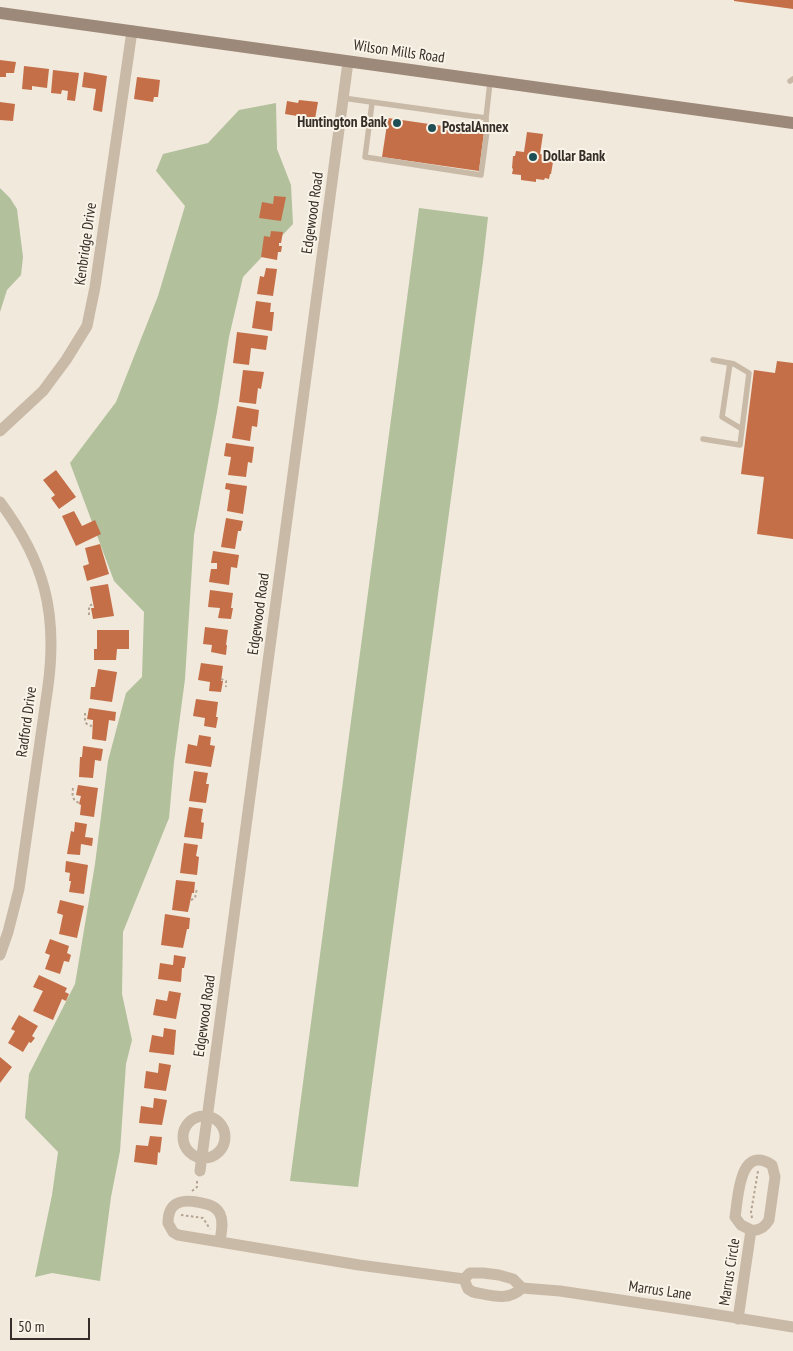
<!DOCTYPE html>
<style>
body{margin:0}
#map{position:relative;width:793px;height:1351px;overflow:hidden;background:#f1e9dc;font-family:"PT Sans Narrow",sans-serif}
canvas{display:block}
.scale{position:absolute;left:10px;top:1318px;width:80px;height:22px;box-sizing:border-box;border:2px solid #362e28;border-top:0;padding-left:6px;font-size:15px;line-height:18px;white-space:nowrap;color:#362e28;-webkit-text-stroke:4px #f9f3e8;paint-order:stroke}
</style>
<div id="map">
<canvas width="793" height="1351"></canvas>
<div class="scale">50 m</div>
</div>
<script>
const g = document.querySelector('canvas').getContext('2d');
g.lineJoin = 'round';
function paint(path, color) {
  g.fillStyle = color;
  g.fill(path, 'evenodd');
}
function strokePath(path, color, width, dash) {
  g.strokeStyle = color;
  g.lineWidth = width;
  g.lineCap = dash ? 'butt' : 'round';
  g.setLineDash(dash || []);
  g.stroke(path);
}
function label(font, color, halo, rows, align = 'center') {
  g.font = font + ' "PT Sans Narrow",sans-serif';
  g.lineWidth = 4;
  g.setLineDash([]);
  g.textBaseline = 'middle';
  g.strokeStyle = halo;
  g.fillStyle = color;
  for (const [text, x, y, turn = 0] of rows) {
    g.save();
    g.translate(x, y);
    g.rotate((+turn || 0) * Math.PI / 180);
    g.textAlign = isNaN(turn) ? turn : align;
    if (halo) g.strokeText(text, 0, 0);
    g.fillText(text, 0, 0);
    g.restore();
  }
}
paint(new Path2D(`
 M276,103L277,149L291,185L293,224L243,277L229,337L217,412L194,535L185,679L174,762L169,818L123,932L122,994L132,1040L126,1064L120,1151L111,1197L100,1281L52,1273L35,1277L52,1195L58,1152L25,1118L29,1074L75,984L95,864L108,761L126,693L142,677L144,612L114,581L70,463L116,402L158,296L185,206L156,171L163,154L208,143L239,110Z
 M0,188L10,198L17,209L23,257L21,275L7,290L0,312Z
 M419,208L488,217L483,261L358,1187L290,1181Z`), '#b2c09c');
paint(new Path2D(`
 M734,0H793V9L734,1Z
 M0,60L16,62L14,73H6V77H0Z
 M24,66L49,69L47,88L32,86V90L22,89Z
 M53,70L79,73L75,101L67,100L68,91L62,90L61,94L51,93Z
 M84,72L107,76L102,112L93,110L96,89L82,87Z
 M137,77L160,80L158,97H154L153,102L134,99Z
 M299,100L318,102L315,119L285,114L287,101L298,103Z
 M0,102L15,104L13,121L0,120Z
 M388,118L484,132L479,171L382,157Z
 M527,132L543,134L540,154L552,156V161L553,162L551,174H550L549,179L545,178L544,180L536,179V182L521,180V175L512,174L513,169L512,168L513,156H515L516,151L524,152Z
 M274,196L286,197L281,221L259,218L262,202L273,204Z
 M271,231L283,232L281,243H279V246H282L281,252H278L277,260L261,257L264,236L270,237Z
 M266,268L277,269L273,296L257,294L260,276L264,277Z
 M256,301L271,303L270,312H274L272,331L252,328Z
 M237,332L268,336L266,350L251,348L249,365L233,363Z
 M777,361L793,363V539L757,534L764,477L741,474L754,370L775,373Z
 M243,370L264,372L261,389L258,388L256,404L239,402Z
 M237,406L259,410L257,427L252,426L250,441L232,438Z
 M226,443L254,447L252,463L248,462L246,477L228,475L231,457L224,456Z
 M56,470L76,497L59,509L51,498L55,495L43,480Z
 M226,483L247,486L243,514L227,511L230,490L225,489Z
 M74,511L82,526L95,520L101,534L76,546L62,516Z
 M226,518L243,521L241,531H238L235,549L221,547Z
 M100,544L109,574L87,581L83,566L89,564L85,548Z
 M213,551L239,555L237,568L231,567L229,585L209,582L211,569H217V563H211Z
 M108,584L114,616L93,619L91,608H94L90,587Z
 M210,590L233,593L231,608H233L231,619L218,618L220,608L208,607Z
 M205,627L228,630L226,645H227L226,655L211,652L212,645L203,644Z
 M97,630H129V649H117L116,660H94V649H97Z
 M201,663L223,666L221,681H223L221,692L209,691L210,682L198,680Z
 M98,669L117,672L112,702L90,699L91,687H95Z
 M196,699L218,702L216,717H218L216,728L204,726L205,718L193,716Z
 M89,708L116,712L115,721L109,720L106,741L92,739L93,720L87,719Z
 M199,735L211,737L210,745L215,746L211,767L185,763L188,744L197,746Z
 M83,746L103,749L101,761L95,760L93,778L79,777L80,757H82Z
 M194,771L208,773L206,784H209L206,803L189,801Z
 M78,785L98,788L94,817L80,815L81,805L79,804L81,796L76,795Z
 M189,807L203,809L201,822L204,823L202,839L184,837Z
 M75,822L87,824L85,837L93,838L92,846L81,844L80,855L67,854L71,831L74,832Z
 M184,843L198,845L196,856L199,857L197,875L180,873Z
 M66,861L88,865L84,894L69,892L71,881H69L70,873L65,872Z
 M176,880L195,882L194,893H192L188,912L172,910Z
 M60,900L84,906L77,938L59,934L63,915L57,913Z
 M165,914L190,918L189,929H187L183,948L161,945Z
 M50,939L69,946L67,953L71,955L69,962L64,961L60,974L45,969L50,955L45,953Z
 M174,955L186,957L184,968H182L181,982L158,979L160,963L173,965Z
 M39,975L67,988L65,992L69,994L66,1001L62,999L53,1020L33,1011L43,991L33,987Z
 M169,991L181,993L176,1019L153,1015L156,999L167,1001Z
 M19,1015L38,1026L32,1036L35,1038L31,1043L29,1042L23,1052L8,1043L15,1031L11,1029Z
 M164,1028L176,1030L174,1055L149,1052L152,1035L163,1037Z
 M0,1057L12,1067L0,1083Z
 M159,1063L171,1065L166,1091L144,1088L146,1071L158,1073Z
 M154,1098L167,1100L162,1125L139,1123L141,1106L153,1108Z
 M150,1136L162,1137L160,1153L158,1152L157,1165L134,1162L136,1145L148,1146Z`), '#c46f48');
strokePath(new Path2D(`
 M89,615V606L93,604
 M221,679L226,681V687
 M85,713V722L88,725L92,726
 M73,788C72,795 72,801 80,803
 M191,900L195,898L197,888
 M192,1191L197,1187V1181
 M181,1215L203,1218L210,1229
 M752,1218L751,1212L758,1171`), '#b5a492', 2, [2.5, 2.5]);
strokePath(new Path2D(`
 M790,81L793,79
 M343,98L486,118
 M372,103L365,157L481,175L487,131L486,118L490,82
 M730,363L722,417L742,429
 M703,439L740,445L749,373L734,364L713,360`), '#c9baa8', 5.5);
strokePath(new Path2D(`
 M0,431L43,391L66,360L87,326L95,287L132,31
 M0,502C44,561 58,612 48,686L19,889L8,932L0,955
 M183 1137a21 21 0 1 1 42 0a21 21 0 1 1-42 0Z
 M200,1171L348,62
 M220,1242C221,1233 224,1222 220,1214C216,1205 206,1204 197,1202C180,1199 168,1203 168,1223L173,1232L178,1235L359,1265L464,1279
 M522,1288C508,1302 490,1295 473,1292L468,1289L464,1279L470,1273H483L499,1275L513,1279L522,1288L560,1291L694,1311L793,1327
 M738,1319L751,1230C760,1231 765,1227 769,1220L775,1177L772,1165C739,1143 738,1199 735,1217L741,1225L751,1230`), '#c9baa8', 11);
strokePath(new Path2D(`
 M0,13L793,123`), '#9d8979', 12);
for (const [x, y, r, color] of [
 [397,123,5,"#1e4f57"],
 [432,128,5,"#1e4f57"],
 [533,157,5,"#1e4f57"]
]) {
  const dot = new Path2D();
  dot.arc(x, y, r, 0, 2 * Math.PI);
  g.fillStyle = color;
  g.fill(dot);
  strokePath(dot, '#f9f3e8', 2);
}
label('15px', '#362e28', '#f9f3e8', [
 ["Wilson Mills Road",399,52,8],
 ["Edgewood Road",313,213,-82],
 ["Kenbridge Drive",86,244,-82],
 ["Edgewood Road",259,614,-82],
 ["Radford Drive",27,722,-82],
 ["Edgewood Road",205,1016,-82],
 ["Marrus Circle",730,1272,-81],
 ["Marrus Lane",660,1291,8]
]);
label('bold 15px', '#362e28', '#f9f3e8', [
 ["Huntington Bank",387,123,"right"],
 ["PostalAnnex",442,128],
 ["Dollar Bank",543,157]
], 'left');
</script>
